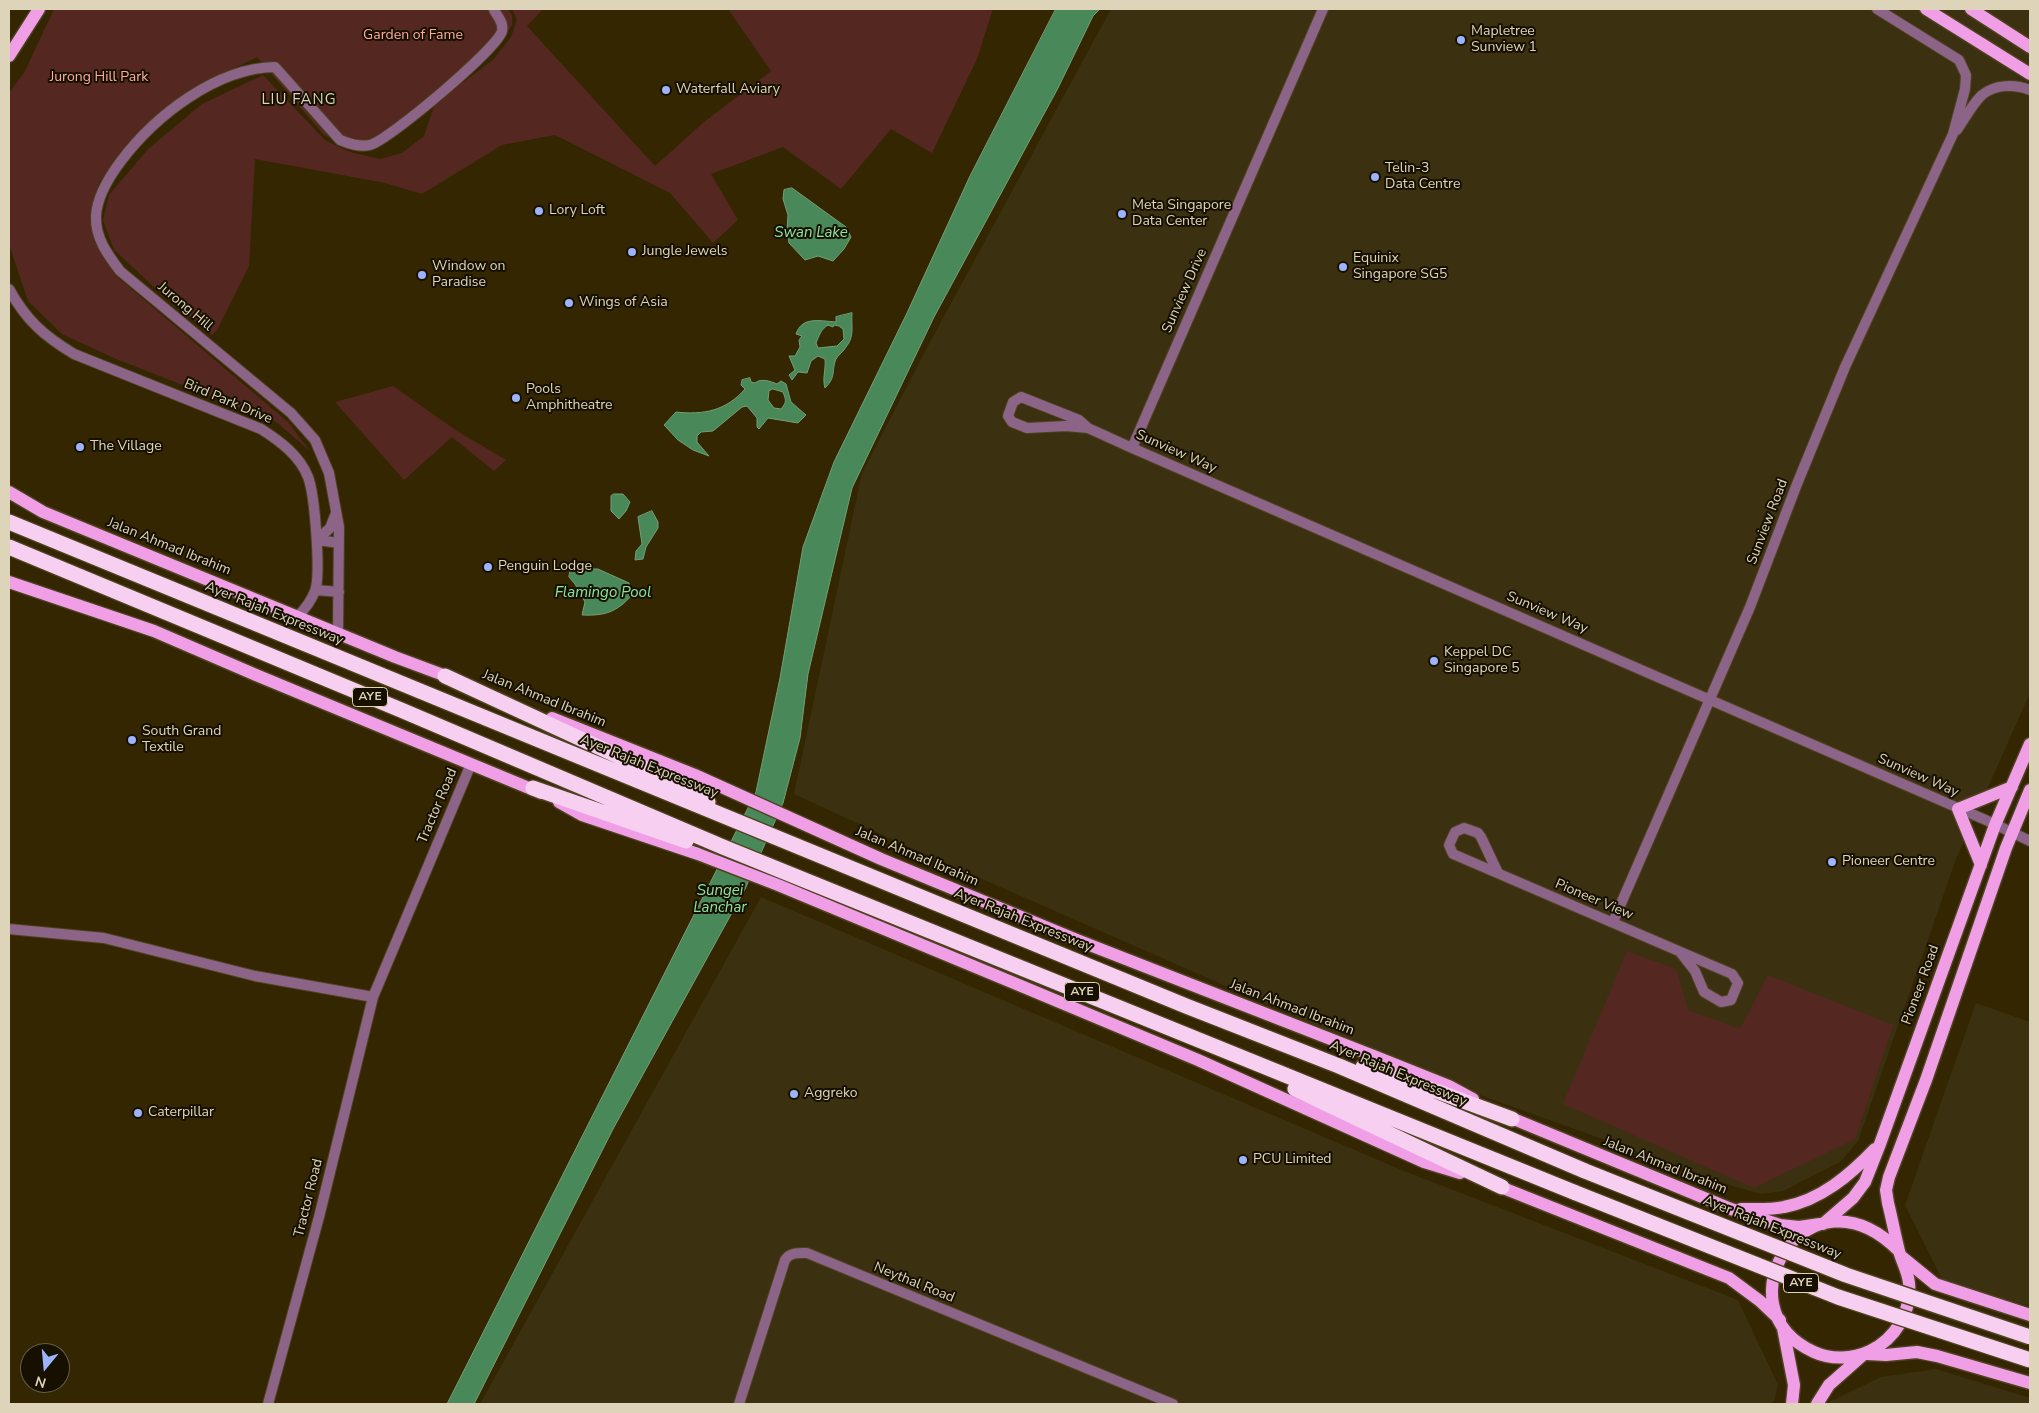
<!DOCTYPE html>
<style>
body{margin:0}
#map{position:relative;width:2039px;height:1413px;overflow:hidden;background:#332600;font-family:"Nunito Sans",sans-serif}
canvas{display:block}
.frame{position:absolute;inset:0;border:10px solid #ddd4ba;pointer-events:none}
.north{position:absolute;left:20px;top:1343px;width:50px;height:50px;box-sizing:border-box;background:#171000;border:1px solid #665e4a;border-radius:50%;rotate:197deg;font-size:14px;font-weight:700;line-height:20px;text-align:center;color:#ddd4ba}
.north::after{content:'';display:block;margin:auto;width:18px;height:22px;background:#9db4fd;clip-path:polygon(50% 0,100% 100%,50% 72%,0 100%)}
</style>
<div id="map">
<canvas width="2039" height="1413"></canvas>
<div class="frame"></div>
<div class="north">N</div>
</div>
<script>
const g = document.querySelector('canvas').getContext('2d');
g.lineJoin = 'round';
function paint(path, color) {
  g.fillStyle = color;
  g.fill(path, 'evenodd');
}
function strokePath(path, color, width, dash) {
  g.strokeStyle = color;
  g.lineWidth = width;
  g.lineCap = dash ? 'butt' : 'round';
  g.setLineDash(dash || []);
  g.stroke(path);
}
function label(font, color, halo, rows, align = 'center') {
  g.font = font + ' "Nunito Sans",sans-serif';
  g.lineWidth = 4;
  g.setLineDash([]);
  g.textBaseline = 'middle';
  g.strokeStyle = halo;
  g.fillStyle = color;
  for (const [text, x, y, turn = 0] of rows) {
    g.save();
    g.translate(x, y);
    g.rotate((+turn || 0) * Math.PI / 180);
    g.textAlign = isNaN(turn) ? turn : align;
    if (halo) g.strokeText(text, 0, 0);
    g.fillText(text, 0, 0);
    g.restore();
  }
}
paint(new Path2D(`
 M1111,9H2030V693L1956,859L1858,1141L1840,1162L1783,1191L1761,1194L1739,1188L1449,1084L900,843L794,794L862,473L930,342Z
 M761,897L1404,1171L1738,1300L1778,1385L1773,1404H480Z
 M1976,1003L2030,1022V1306L1943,1281L1905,1205Z
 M1936,1369L2030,1398V1404H1828L1829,1402L1881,1377Z`), '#3b3111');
paint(new Path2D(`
 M54,9H508L512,15V25L503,40L488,58L430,101L397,135L375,147L349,148L324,135L257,57L205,83L129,142L99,183L92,216L94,241L116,276L288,422L310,451L275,421L116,359L62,334L28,301L9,244V93L25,71Z
 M512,9H543L527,26L655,166L704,122L771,71L728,9H993L977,59L932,153L891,129L841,189L783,147L711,174L738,220L713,243L670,193L555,135L502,145L422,194L385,183L255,159L249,266L217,330L212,335L155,288L114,250L103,220L109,195L148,149L202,104L263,75L325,140L350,152L380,159L402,153L424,136L435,103L493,60L511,37L517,20Z
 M393,386L457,431L506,460L494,471L452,437L404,480L335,402Z
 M1627,951L1676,969L1688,1010L1740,1029L1768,975L1893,1025L1855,1139L1754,1188L1563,1104Z`), '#542820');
const water = new Path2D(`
 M1056,9H1100L1093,16L1058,88L934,317L852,488L808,674L800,738L783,803L745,889L613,1129L474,1404H447L756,792L780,678L803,547L834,462L907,313L970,176Z
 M792,188L846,227L851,237L844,249L833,261L818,256L805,260L789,243L787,230L788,215L783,199L784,190Z
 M852,313C851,326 855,336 846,347C844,351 838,355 836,359C831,371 837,376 825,388C822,378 826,370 825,359L818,356L811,361L807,373L798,372L792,380L789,375L795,370L789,356H795L800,347L799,340L802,336L796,334C802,316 820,321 836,322V317ZM828,325L833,327L834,325L839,326L843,329L844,339L837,346L818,348L816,343C819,336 821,329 828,325Z
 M750,378L751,382L755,383C761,378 770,381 777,384L781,381L786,384L791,402L806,415L798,423L768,418L759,429L757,427V418L747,406L742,407L713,431L701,432L697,436V442L709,456L693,450L678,440L664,425L676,412C703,415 726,411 745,389L741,385L742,380ZM773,389L783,392C786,400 787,402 781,409L774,408L768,400L769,391Z
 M614,494H623L630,502L626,511L619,519L611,511V496Z
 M652,511L658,522V528L646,547L643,559L635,560L636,551L642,544L638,517Z
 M571,569H598L629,583L632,595C617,612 605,616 582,615L585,602L575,584L569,577Z`);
paint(water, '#498859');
strokePath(water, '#759f76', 1);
const minor = new Path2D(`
 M1957,130C1964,120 1973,103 1982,95C1995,84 2015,84 2030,90
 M9,289C26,320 44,336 74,354L261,429C280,441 300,456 308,477C315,495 321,575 315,591C311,601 305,609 298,616
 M1088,428L1066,426L1027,428L1012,422L1008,416L1013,402L1021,397L1079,420L1088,428L1132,448L1988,821L2030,841
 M1132,448L1323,9
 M317,540L330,528L336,513
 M317,540L339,543
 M316,590L339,592
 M338,633L339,527L329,473L315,440L291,413L120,271C108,255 95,238 96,216C97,196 109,177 121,161C155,116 216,68 275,67L340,140C350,144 359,147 370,145C389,140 498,48 502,31C504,23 498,17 494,10
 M1498,873L1481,837L1478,833L1464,828L1455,832L1449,845L1453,854L1732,974L1738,983L1731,1000L1721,1002L1704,992L1695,971L1680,952
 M1613,922L1750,607L1797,484L1845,367L1953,134L1965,89L1966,75L1959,60L1877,9
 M9,929L104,938L255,976L373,997
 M268,1404L319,1217L373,997L471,764
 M739,1404L785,1260C790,1252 799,1253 807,1253L1173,1404`);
const primary = new Path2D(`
 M1926,9L2030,74
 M1971,9L2030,47
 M9,56L39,9
 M9,492L43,512L395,657L454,679
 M9,582L154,631L256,675L541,793
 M552,718L695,775L881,859L1077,940L1379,1058L1449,1086L1473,1099
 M559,802L582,815L698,854L778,885L1026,988L1198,1060L1424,1162L1460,1173
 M1981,865L1958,809L2012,787
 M1504,1115L1731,1209L1780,1225L1799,1227L1820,1224
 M1493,1184L1729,1278L1760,1301L1780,1320
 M1741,1209C1756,1209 1770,1210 1784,1207C1821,1200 1850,1175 1875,1149
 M1823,1224L1853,1198L1865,1182L1880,1144L1995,825L2030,744
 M1899,1251C1808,1159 1716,1307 1814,1352C1831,1360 1853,1359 1870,1351C1895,1339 1912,1312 1909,1283C1908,1272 1902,1262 1899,1251C1895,1235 1892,1219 1888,1203L1886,1190L1889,1177L1926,1080L2006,848L2030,790
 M1902,1257L1935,1284L2030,1315
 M1783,1328L1794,1385L1792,1404
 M1867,1354L1886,1355L1917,1352L1937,1356L2030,1383
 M1817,1404L1829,1385L1864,1354`);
const motorway = new Path2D(`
 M9,522L1186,1006L1339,1066L1585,1171
 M9,547L401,710L723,847L1576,1193
 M445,676L691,790L708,802
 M533,788L686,841
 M1363,1067L1439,1092L1512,1119
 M1295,1089L1502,1187`);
strokePath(minor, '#4e421e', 12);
strokePath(primary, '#4e421e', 15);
strokePath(motorway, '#4e421e', 18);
strokePath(minor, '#8b6487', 10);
strokePath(primary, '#f09fe7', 12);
strokePath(motorway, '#f6cff1', 15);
const motorwayBridge = new Path2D(`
 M1585,1171L1846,1275L2030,1337
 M1576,1193L1838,1297L2030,1360`);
strokePath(motorwayBridge, '#4e421e', 18, []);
strokePath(motorwayBridge, '#f6cff1', 15);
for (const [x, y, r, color] of [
 [1461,40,5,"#9db4fd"],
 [666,90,5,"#9db4fd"],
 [1375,177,5,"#9db4fd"],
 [539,211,5,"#9db4fd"],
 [1122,214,5,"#9db4fd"],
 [632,252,5,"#9db4fd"],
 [1343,267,5,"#9db4fd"],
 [422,275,5,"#9db4fd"],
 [569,303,5,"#9db4fd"],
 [516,398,5,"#9db4fd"],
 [80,447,5,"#9db4fd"],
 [488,567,5,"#9db4fd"],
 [1434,661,5,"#9db4fd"],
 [132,740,5,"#9db4fd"],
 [1832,862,5,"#9db4fd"],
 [794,1094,5,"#9db4fd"],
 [138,1113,5,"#9db4fd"],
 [1243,1160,5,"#9db4fd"]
]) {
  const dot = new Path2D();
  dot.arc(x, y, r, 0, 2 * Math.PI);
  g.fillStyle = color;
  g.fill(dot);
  strokePath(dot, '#171000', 2);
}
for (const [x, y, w] of [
 [370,697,35],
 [1082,992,35],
 [1801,1283,35]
]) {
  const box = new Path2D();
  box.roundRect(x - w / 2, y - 9.5, w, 19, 4);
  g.fillStyle = '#171000';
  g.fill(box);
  strokePath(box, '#ddd4ba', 1);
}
label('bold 12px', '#ddd4ba', null, [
 ["AYE",370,697],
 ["AYE",1082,992],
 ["AYE",1801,1283]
]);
label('14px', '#ddd4ba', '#171000', [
 ["Mapletree",1471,32],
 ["Sunview 1",1471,48],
 ["Waterfall Aviary",676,90],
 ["Telin-3",1385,169],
 ["Data Centre",1385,185],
 ["Meta Singapore",1132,206],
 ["Data Center",1132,222],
 ["Lory Loft",549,211],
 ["Jungle Jewels",642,252],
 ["Equinix",1353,259],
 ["Singapore SG5",1353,275],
 ["Window on",432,267],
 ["Paradise",432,283],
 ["Wings of Asia",579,303],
 ["Pools",526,390],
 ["Amphitheatre",526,406],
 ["The Village",90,447],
 ["Penguin Lodge",498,567],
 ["Keppel DC",1444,653],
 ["Singapore 5",1444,669],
 ["South Grand",142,732],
 ["Textile",142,748],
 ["Pioneer Centre",1842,862],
 ["Aggreko",804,1094],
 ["Caterpillar",148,1113],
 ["PCU Limited",1253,1160]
], 'left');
label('14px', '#fdaa9b', '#171000', [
 ["Garden of Fame",413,36],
 ["Jurong Hill Park",99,78]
]);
label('14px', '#ddd4ba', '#171000', [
 ["Sunview Drive",1185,291,-66],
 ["Jurong Hill",185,307,40],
 ["Bird Park Drive",228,402,23],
 ["Sunview Way",1176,452,24],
 ["Sunview Road",1768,522,-69],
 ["Jalan Ahmad Ibrahim",169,547,22],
 ["Sunview Way",1547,613,23],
 ["Ayer Rajah Expressway",274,614,22],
 ["Jalan Ahmad Ibrahim",544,699,22],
 ["Ayer Rajah Expressway",649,767,22],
 ["Sunview Way",1918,776,24],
 ["Tractor Road",438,806,-67],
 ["Jalan Ahmad Ibrahim",917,857,23],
 ["Pioneer View",1594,900,23],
 ["Ayer Rajah Expressway",1023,921,22],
 ["Pioneer Road",1921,985,-70],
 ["Jalan Ahmad Ibrahim",1292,1008,21],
 ["Ayer Rajah Expressway",1398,1074,23],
 ["Jalan Ahmad Ibrahim",1665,1166,22],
 ["Tractor Road",309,1198,-76],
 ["Ayer Rajah Expressway",1772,1228,22],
 ["Neythal Road",914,1283,22]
]);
g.letterSpacing = '1px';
label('15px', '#ddd4ba', '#171000', [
 ["LIU FANG",299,100]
]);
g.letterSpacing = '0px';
label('italic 15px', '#8ce4a1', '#171000', [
 ["Swan Lake",811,233],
 ["Flamingo Pool",603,593],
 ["Sungei",720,891],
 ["Lanchar",720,908]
]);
</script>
